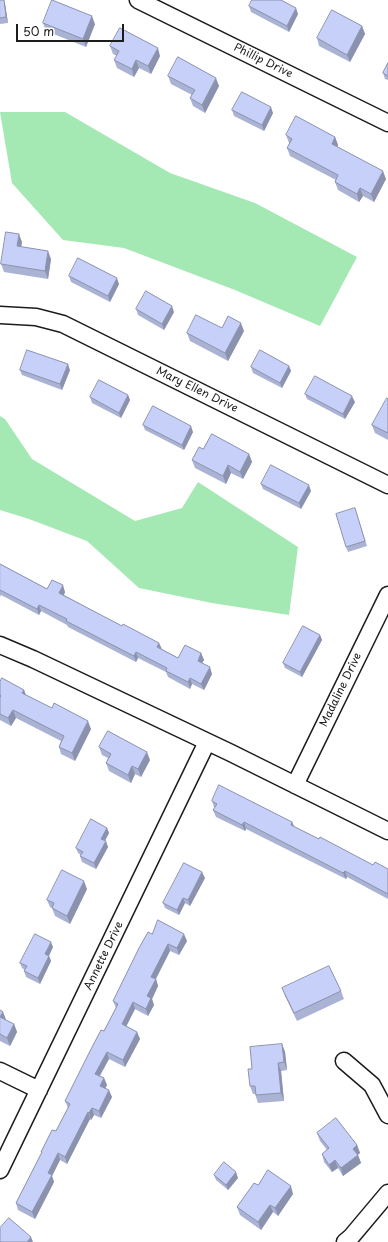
<!DOCTYPE html>
<style>
body{margin:0}
#map{position:relative;width:388px;height:1242px;overflow:hidden;background:#fff;font-family:"Playpen Sans",sans-serif}
canvas{display:block}
.scale{position:absolute;left:16px;top:24px;width:108px;height:18px;box-sizing:border-box;border:2px solid #1c1c1c;border-top:0;padding-left:5px;font-size:12px;line-height:14px;white-space:nowrap;color:#1c1c1c;-webkit-text-stroke:3px #fff;paint-order:stroke}
</style>
<div id="map">
<canvas width="388" height="1242"></canvas>
<div class="scale">50 m</div>
</div>
<script>
const g = document.querySelector('canvas').getContext('2d');
g.lineJoin = 'round';
function paint(path, color) {
  g.fillStyle = color;
  g.fill(path, 'evenodd');
}
function strokePath(path, color, width, dash) {
  g.strokeStyle = color;
  g.lineWidth = width;
  g.lineCap = dash ? 'butt' : 'round';
  g.setLineDash(dash || []);
  g.stroke(path);
}
function label(font, color, halo, rows, align = 'center') {
  g.font = font + ' "Playpen Sans",sans-serif';
  g.lineWidth = 3;
  g.setLineDash([]);
  g.textBaseline = 'middle';
  g.strokeStyle = halo;
  g.fillStyle = color;
  for (const [text, x, y, turn = 0] of rows) {
    g.save();
    g.translate(x, y);
    g.rotate((+turn || 0) * Math.PI / 180);
    g.textAlign = isNaN(turn) ? turn : align;
    if (halo) g.strokeText(text, 0, 0);
    g.fillText(text, 0, 0);
    g.restore();
  }
}
paint(new Path2D(`
 M0,112H65L170,173L255,203L357,257L320,326L235,290L124,248L63,240L12,183Z
 M0,416L5,419L32,459L135,521L182,508L198,482L298,547L289,615L212,603L139,588L87,541L29,519L0,510Z`), '#a4e8b3');
const minor = new Path2D(`
 M138,0L388,123
 M0,315L36,317L63,324L388,485
 M0,645L33,659L231,753L388,831
 M295,785L388,595
 M344,1061L372,1085L388,1115
 M0,1071L39,1090
 M0,1170L207,742
 M345,1242L351,1237L388,1193`);
strokePath(minor, '#1c1c1c', 19);
strokePath(minor, '#fff', 16);
paint(new Path2D(`
 M0,0L5,4L8,23L0,24Z
 M249,6L298,14L289,32L251,12Z
 M43,23L95,24L86,47L46,31Z
 M362,26L365,34L350,62L319,46L317,38Z
 M110,46L160,56L151,74L139,68L134,77L117,68L114,60L117,56L113,54Z
 M388,63V80L385,79L383,73Z
 M168,76L219,86L205,113L193,106L190,98L192,95L171,84Z
 M232,110L273,113L264,131L234,116Z
 M286,135L335,137L338,145L337,147L386,179L374,202L363,196L359,202L338,190L335,182L336,180L290,156L287,148L290,143H289Z
 M22,242L21,247L51,259L48,279L4,272L1,264Z
 M69,276L119,284L110,302L71,282Z
 M136,309L174,312L164,330L138,315Z
 M222,328L244,331L228,361L190,341L187,333Z
 M289,366L291,371L282,388L253,373L251,367Z
 M20,370H70L62,390L22,375Z
 M305,394L355,402L345,419L307,399Z
 M128,395L130,400L121,418L92,403L90,397Z
 M388,399V440L375,433L372,425Z
 M143,425L193,432L184,450L145,430Z
 M203,449L249,454L252,462L243,479L231,473L226,484L195,468L192,460Z
 M261,484L311,491L301,509L263,489Z
 M357,514L367,546L348,552L346,547Z
 M0,564L47,589L65,592L64,595L178,658L201,653L204,660L202,663L212,674L204,690L192,684L190,689L168,677L166,672L138,658L136,662L68,627L67,625L41,611L39,615L1,595L0,597Z
 M320,635L322,640L302,677L285,668L283,663Z
 M0,682L24,690L26,695L91,729L75,761L61,754L59,747L61,741L16,718L11,726L0,720Z
 M99,747L150,760L141,777L135,774L131,783L109,771L106,763L108,758L102,755Z
 M212,801L292,822L294,827L319,839L373,865L388,869V899L347,877L346,879L246,829L245,831L216,817L213,810L215,808L214,807Z
 M107,828L109,833L105,841L108,847L96,869L82,862L80,856L81,855L78,853L76,848Z
 M205,878L190,906L185,903L179,915L165,908L163,903Z
 M87,889L70,924L55,916L52,908L50,907L47,900Z
 M152,934L187,941L179,955L170,951L156,979L158,986L152,999L154,1005L148,1016L135,1009L126,1026L137,1032L140,1039L125,1067L109,1059L100,1076L104,1078L107,1085L105,1088L112,1097L101,1118L94,1115L91,1120L90,1119L67,1164L60,1160L52,1176L54,1182L35,1219L18,1210L16,1203L42,1153L41,1152L56,1131L68,1108L65,1101L104,1031L116,1008L113,1001Z
 M53,947L49,956L51,961L40,984L26,977L24,971L25,970L22,968L20,963Z
 M282,988L341,991L344,999L297,1021L285,996Z
 M0,1010L3,1012L6,1020L14,1024L17,1032L10,1046L0,1041Z
 M282,1044L285,1052L287,1070L281,1071L284,1101L258,1103L255,1094H253L250,1086L252,1069Z
 M317,1133L357,1145L360,1153L358,1155L361,1163L343,1176L338,1168L332,1172L324,1162L322,1154L327,1150L320,1141Z
 M214,1175L238,1178L228,1190L216,1180Z
 M258,1185L293,1194L278,1216L273,1212L261,1230L240,1215L237,1207Z`), '#abb3d5');
paint(new Path2D(`
 M4,0L5,4L8,23L6,17Z
 M296,8L298,14L289,32L287,26Z
 M92,16L95,24L86,47L83,39Z
 M362,26L365,34L350,62L347,55Z
 M158,48L160,56L151,74L148,66Z
 M136,60L139,68L134,77L132,69Z
 M216,78L219,86L205,113L202,105Z
 M271,107L273,113L264,131L262,125Z
 M335,137L338,145L335,152L332,144Z
 M383,171L386,179L374,202L371,194Z
 M360,188L363,196L359,202L357,194Z
 M19,234L22,242L20,254L17,246Z
 M48,251L51,259L48,279L45,271Z
 M117,278L119,284L110,302L108,296Z
 M172,306L174,312L164,330L162,324Z
 M241,323L244,331L228,361L225,353Z
 M68,364L70,370L62,390L60,384Z
 M289,366L291,371L282,388L280,383Z
 M128,395L130,400L121,418L119,413Z
 M352,396L355,402L345,419L343,414Z
 M191,426L193,432L184,450L182,445Z
 M249,454L252,462L243,479L240,472Z
 M228,465L231,473L226,484L223,476Z
 M309,485L311,491L301,509L299,503Z
 M63,585L65,592L62,599L59,593Z
 M39,605L41,611L39,615L37,609Z
 M320,635L322,640L302,677L300,672Z
 M159,643L162,649L157,647Z
 M136,652L138,658L136,662L134,656Z
 M201,653L204,660L200,667L198,661Z
 M210,667L212,674L204,690L201,684Z
 M190,678L192,684L190,689L188,682Z
 M24,690L27,698L22,693Z
 M13,710L16,718L11,726L8,718Z
 M88,721L91,729L75,761L72,753Z
 M147,752L150,760L141,777L138,769Z
 M132,766L135,774L131,783L128,775Z
 M244,822L246,829L245,831L242,825Z
 M292,822L295,828L291,825Z
 M107,828L109,833L103,844L101,839Z
 M106,841L108,847L96,869L94,863Z
 M345,871L347,877L346,879L343,873Z
 M202,872L205,878L190,906L188,900Z
 M84,881L87,889L70,924L67,916Z
 M183,898L185,903L179,915L177,910Z
 M184,934L187,941L179,955L177,948Z
 M51,942L53,947L47,959L45,954Z
 M168,944L170,951L153,984L151,977Z
 M49,956L51,961L40,984L38,978Z
 M156,979L158,986L152,999L154,1005L148,1016L146,1009L147,996Z
 M133,1002L135,1009L124,1031L122,1024Z
 M3,1012L6,1020L3,1025L0,1017Z
 M14,1024L17,1032L10,1046L7,1038Z
 M137,1032L140,1039L125,1067L123,1060Z
 M282,1044L285,1052L287,1070L284,1062Z
 M107,1052L109,1059L97,1080L95,1074Z
 M278,1063L281,1071L284,1101L281,1093Z
 M104,1078L107,1085L103,1093L100,1086Z
 M109,1090L112,1097L101,1118L99,1111Z
 M92,1108L94,1115L91,1120L89,1113Z
 M88,1112L90,1119L67,1164L65,1157Z
 M357,1145L360,1153L356,1156L353,1149Z
 M58,1153L60,1160L52,1176L54,1182L35,1219L32,1212L48,1173Z
 M358,1155L361,1163L343,1176L341,1168Z
 M335,1160L338,1168L332,1172L329,1165Z
 M236,1172L238,1178L228,1190L226,1185Z
 M291,1186L293,1194L278,1216L275,1208Z
 M270,1205L273,1212L261,1230L258,1222Z
 M31,1237L33,1242H27Z`), '#8b92ae');
const building = new Path2D(`
 M0,0H4L6,17L0,18Z
 M52,0L92,16L83,39L43,23Z
 M252,0H281L296,8L287,26L249,6Z
 M332,10L362,26L347,55L317,38Z
 M120,28L158,48L148,66L136,60L132,69L114,60L119,51L110,46Z
 M178,57L216,78L202,105L190,98L195,90L168,76Z
 M388,63V76L383,73Z
 M242,92L271,107L262,125L232,110Z
 M296,116L335,137L332,144L383,171L371,194L360,188L357,194L335,182L338,175L287,148L292,139L286,135Z
 M6,232L19,234L17,246L48,251L45,271L1,264Z
 M78,258L117,278L108,296L69,276Z
 M146,291L172,306L162,324L136,309Z
 M196,315L222,328L228,316L241,323L225,353L187,333Z
 M27,350L68,364L60,384L20,370Z
 M260,350L289,366L280,383L251,367Z
 M315,376L352,396L343,414L305,394Z
 M99,380L128,395L119,413L90,397Z
 M387,398L388,399V433L372,425Z
 M153,406L191,426L182,445L143,425Z
 M212,434L249,454L240,472L228,465L223,476L192,460L199,447L203,449Z
 M271,465L309,485L299,503L261,484Z
 M355,508L365,541L346,547L336,514Z
 M0,564L47,589L52,580L63,585L59,593L122,626L123,624L159,643L157,647L178,658L185,645L201,653L198,661L210,667L201,684L190,678L188,682L166,671L167,668L136,652L134,656L66,621L67,619L39,605L37,609L0,590Z
 M303,626L320,635L300,672L283,663Z
 M2,678L24,690L22,693L52,708L54,703L88,721L72,753L59,747L64,736L13,710L8,718L0,714V697L1,696L0,695V682Z
 M108,731L147,752L138,769L132,766L128,775L106,763L111,754L99,747Z
 M219,785L292,822L291,825L319,839L320,837L373,865L375,862L388,869V894L345,871L343,873L244,822L242,825L213,810L217,804L212,801Z
 M91,819L107,828L101,839L106,841L94,863L80,856L83,852L76,848Z
 M184,863L202,872L188,900L183,898L177,910L163,903Z
 M62,870L84,881L67,916L52,908L54,903L47,900Z
 M158,920L184,934L177,948L168,944L151,977L156,979L147,996L151,998L146,1009L133,1002L122,1024L137,1032L123,1060L107,1052L95,1074L104,1078L100,1086L109,1090L99,1111L92,1108L89,1113L88,1112L65,1157L58,1153L48,1173L52,1175L32,1212L16,1203L42,1152H41L52,1130L56,1131L70,1104L65,1101L90,1051L101,1030L104,1031L118,1004L113,1001L139,948L148,932L152,934Z
 M35,934L51,942L45,954L49,956L38,978L24,971L27,966L20,963Z
 M329,966L341,991L294,1013L282,988Z
 M0,1010L3,1012L0,1017L14,1024L7,1038L0,1034Z
 M282,1044L284,1062L278,1063L281,1093L256,1095L255,1086H250L248,1069H252L250,1047Z
 M336,1118L357,1145L353,1149L358,1155L341,1168L335,1160L329,1165L322,1154L329,1148L317,1133Z
 M224,1162L236,1172L226,1185L214,1175Z
 M268,1170L291,1186L275,1208L270,1205L258,1222L237,1207L254,1183L258,1185Z
 M9,1218L31,1237L27,1242H0V1228Z`);
paint(building, '#c7d0f8');
strokePath(building, '#8b92ae', 1);
label('11px', '#1c1c1c', '#fff', [
 ["Phillip Drive",263,61,26],
 ["Mary Ellen Drive",197,390,26],
 ["Madaline Drive",341,690,-64],
 ["Annette Drive",104,956,-64]
]);
</script>
